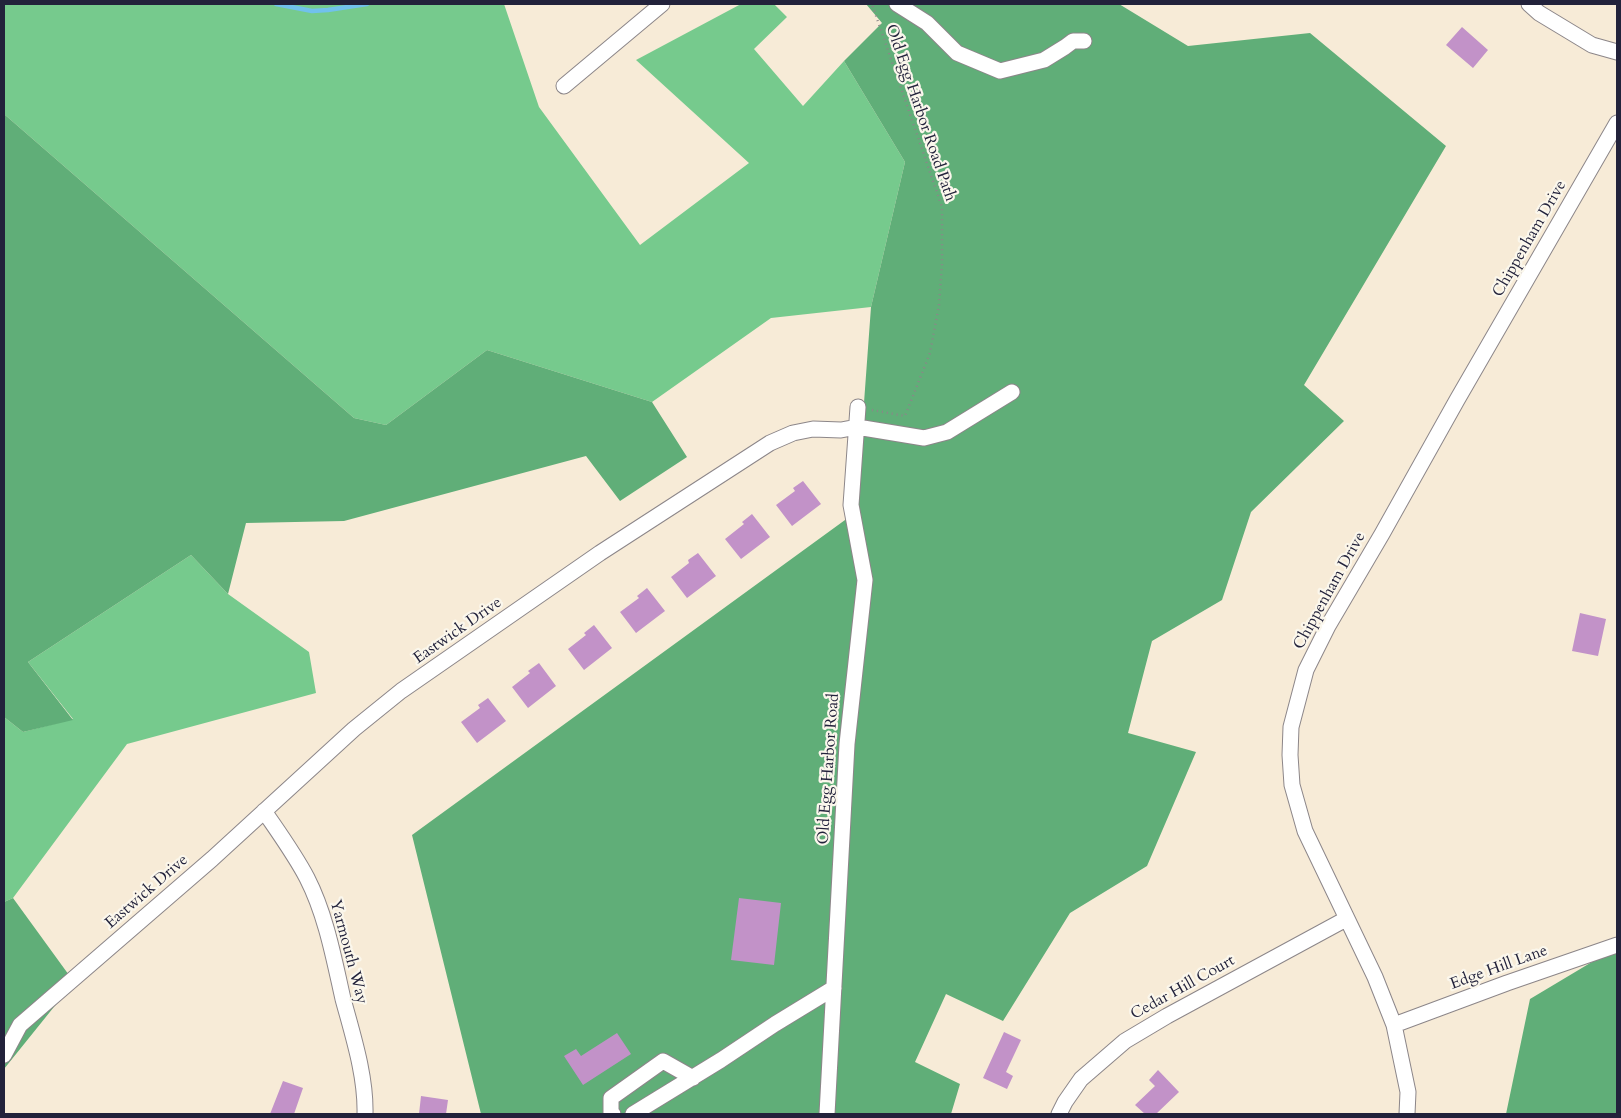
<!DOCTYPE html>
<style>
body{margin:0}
#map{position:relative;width:1621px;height:1118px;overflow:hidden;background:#f7ebd7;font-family:Cardo,serif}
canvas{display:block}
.frame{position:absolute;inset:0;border:5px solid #22223b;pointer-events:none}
</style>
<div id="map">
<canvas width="1621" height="1118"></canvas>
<div class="frame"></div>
</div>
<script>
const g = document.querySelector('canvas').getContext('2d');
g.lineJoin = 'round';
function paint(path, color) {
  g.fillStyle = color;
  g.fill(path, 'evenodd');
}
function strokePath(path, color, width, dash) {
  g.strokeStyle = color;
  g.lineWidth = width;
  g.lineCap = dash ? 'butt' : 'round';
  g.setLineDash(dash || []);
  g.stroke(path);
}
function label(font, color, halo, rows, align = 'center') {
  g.font = font + ' Cardo,serif';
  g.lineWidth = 4.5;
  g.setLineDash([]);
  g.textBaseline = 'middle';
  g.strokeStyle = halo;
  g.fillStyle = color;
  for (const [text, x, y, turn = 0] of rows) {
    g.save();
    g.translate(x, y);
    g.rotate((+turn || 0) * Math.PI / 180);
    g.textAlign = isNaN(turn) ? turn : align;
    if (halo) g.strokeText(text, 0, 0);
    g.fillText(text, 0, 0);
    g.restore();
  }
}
paint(new Path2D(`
 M4,4H504L539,107L640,245L749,163L636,60L741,4H774L787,17L754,49L803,106L844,61L905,162L871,307L771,318L652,402L487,350L386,425L354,418L4,114Z
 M191,555L228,594L309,652L316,693L127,744L13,898L4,902V717L23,732L73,719L28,662Z`), '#76ca8d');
paint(new Path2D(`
 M866,4H1119L1188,46L1310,33L1446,146L1304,385L1344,421L1251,512L1222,600L1152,641L1128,733L1196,752L1147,866L1070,913L1003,1021L946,994L915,1062L960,1084L951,1114H481L412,835L856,512L871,307L905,162L844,61L882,23Z
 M4,114L354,418L386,425L487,350L652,402L687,457L620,501L586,456L344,521L246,523L228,594L191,555L28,662L73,720L23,732L4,717Z
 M13,898L74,982L4,1069V902Z
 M1617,947V1114H1506L1530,999Z`), '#60ae78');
strokePath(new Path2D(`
 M276,4L312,11L328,10L367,4`), '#71c1ec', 4.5);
paint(new Path2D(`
 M1462,27L1488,50L1473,68L1446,45Z
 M803,481L821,504L792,526L776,505L795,491L793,488Z
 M752,514L770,537L741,559L725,539L744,524L742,522Z
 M698,553L716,576L687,598L671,577L689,563L688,560Z
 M647,588L665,611L636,633L620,612L639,598L637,596Z
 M1580,613L1606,619L1598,656L1572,651Z
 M594,625L612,648L584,670L568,649L586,635L584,633Z
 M539,663L556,686L528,708L512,687L530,673L528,671Z
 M488,698L506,721L477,743L461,722L480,708L478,705Z
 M739,898L781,903L774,965L731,960Z
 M1004,1032L1021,1040L1006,1072L1013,1076L1007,1089L983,1078Z
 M617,1033L631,1054L583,1085L564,1056L576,1049L581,1056Z
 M1158,1070L1179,1092L1156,1114H1145L1135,1105L1155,1086L1149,1080Z
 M283,1081L303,1088L294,1114H270Z
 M421,1096L448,1100L446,1114H419Z`), '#c292c8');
const minor = new Path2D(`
 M897,4L927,23L957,53L1000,71L1044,60L1065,47L1073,41H1084
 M1529,4L1539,13L1592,45L1617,52
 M564,86L662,4
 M264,811C279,833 295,855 307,878C326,915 334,959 343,999C353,1036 366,1076 365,1114
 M1394,1025L1507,983L1617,945
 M4,1055L20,1025L212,859L354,729L401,691L600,553L770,443L793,433L813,429L841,430L857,427L924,438L947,432L1012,392
 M613,1114H611V1098L663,1061L693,1078
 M633,1114L721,1060L775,1024L834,988
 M827,1114L847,744L865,580L851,505L858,407
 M1059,1114L1065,1102L1081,1079L1125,1041L1167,1016L1346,919
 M1407,1114L1408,1092L1394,1025L1375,977L1305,831L1292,785L1290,755L1291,727L1306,670L1328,626L1382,534L1457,400L1617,123`);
strokePath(minor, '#8c8689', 17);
strokePath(new Path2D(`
 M872,410L905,416L930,353L939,305L942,264V207L872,4`), '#8c8689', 2.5, [1, 4]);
strokePath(minor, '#fff', 15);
label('16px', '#22223b', '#fbf7ec', [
 ["Old Egg Harbor Road Path",920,113,71],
 ["Chippenham Drive",1530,239,-60],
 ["Chippenham Drive",1330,591,-61],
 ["Eastwick Drive",458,631,-35],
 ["Old Egg Harbor Road",829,769,-86],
 ["Eastwick Drive",147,892,-41],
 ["Yarmouth Way",348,952,75],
 ["Edge Hill Lane",1499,968,-20],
 ["Cedar Hill Court",1183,988,-29]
]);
</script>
